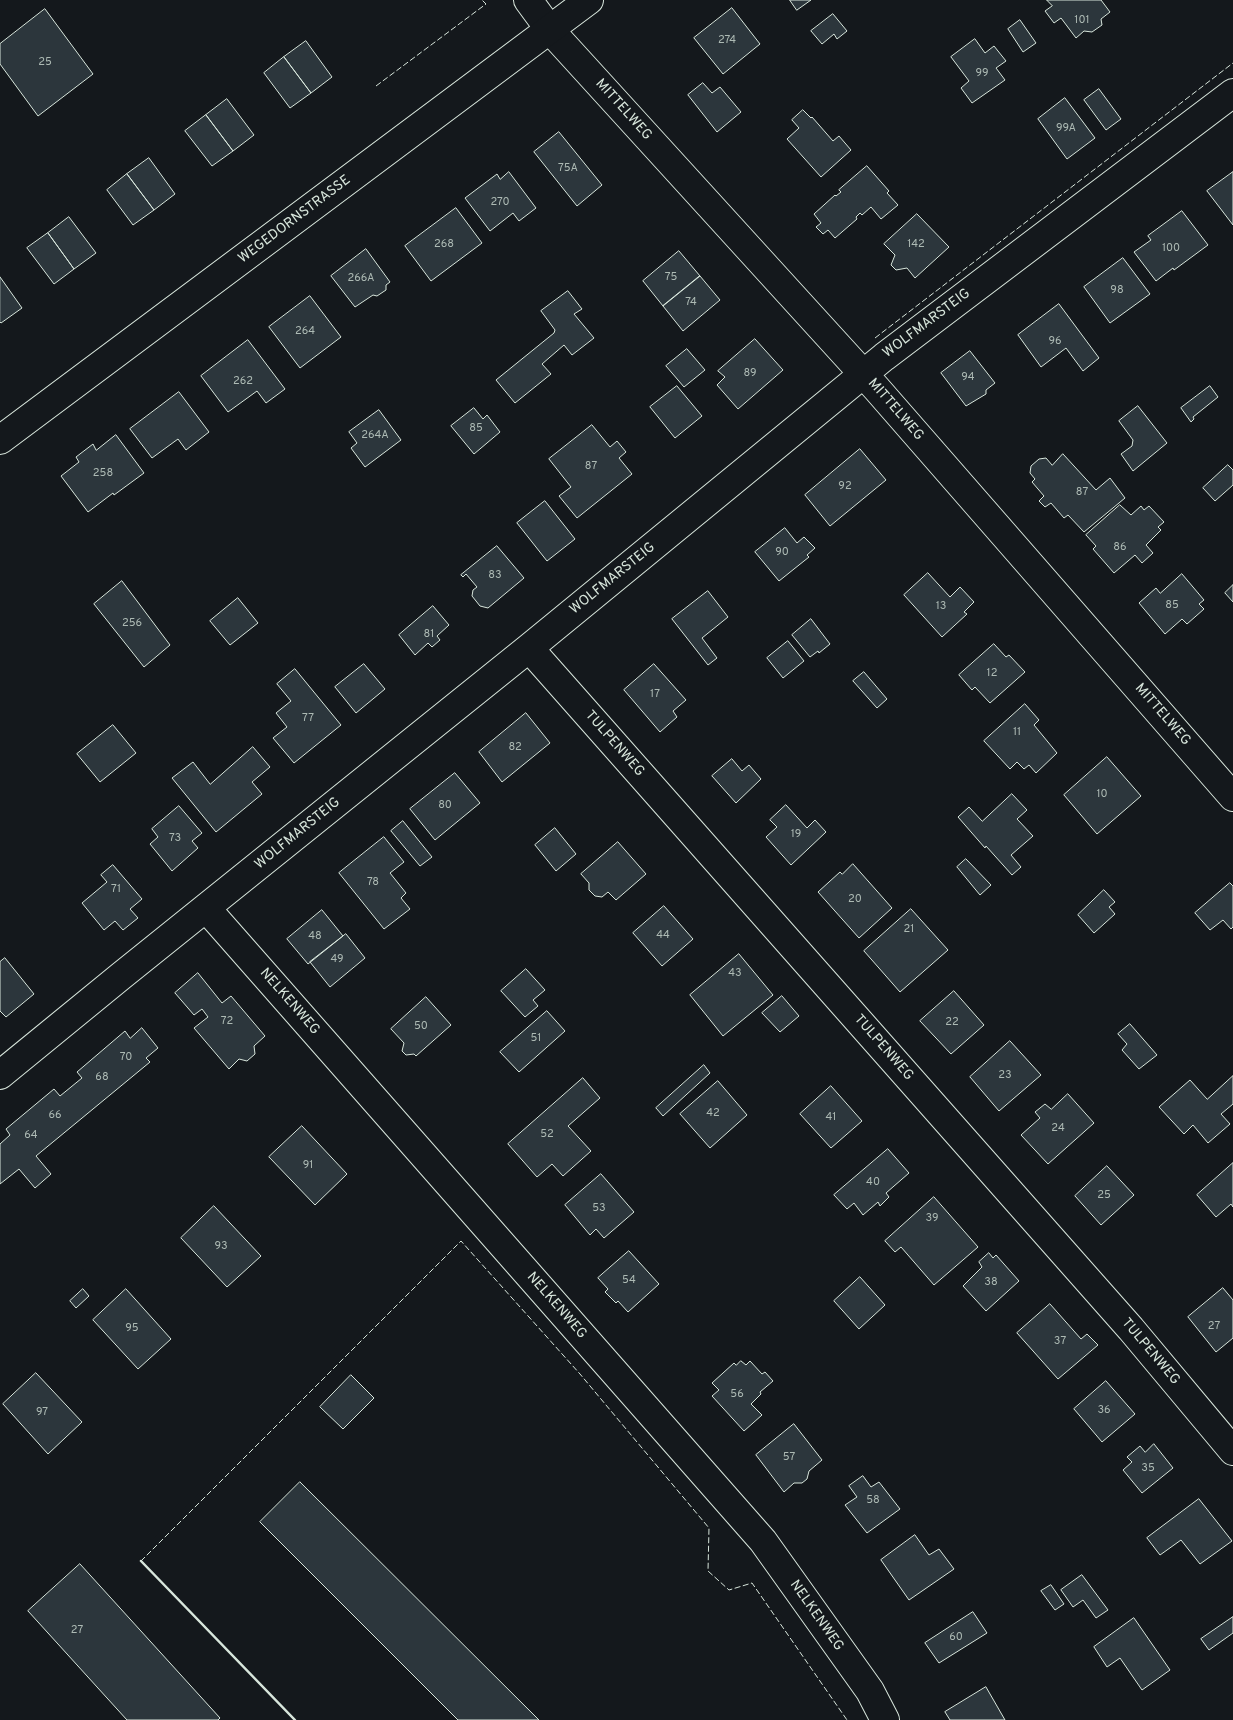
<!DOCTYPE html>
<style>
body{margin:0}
canvas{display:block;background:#14181c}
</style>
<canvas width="1233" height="1720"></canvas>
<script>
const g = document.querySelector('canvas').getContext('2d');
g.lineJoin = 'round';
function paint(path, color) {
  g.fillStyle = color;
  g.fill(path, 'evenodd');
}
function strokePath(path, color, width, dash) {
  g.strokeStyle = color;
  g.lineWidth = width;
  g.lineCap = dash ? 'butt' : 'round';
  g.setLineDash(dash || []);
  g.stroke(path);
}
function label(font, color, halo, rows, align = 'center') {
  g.font = font + ' Overpass,sans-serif';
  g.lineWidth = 4;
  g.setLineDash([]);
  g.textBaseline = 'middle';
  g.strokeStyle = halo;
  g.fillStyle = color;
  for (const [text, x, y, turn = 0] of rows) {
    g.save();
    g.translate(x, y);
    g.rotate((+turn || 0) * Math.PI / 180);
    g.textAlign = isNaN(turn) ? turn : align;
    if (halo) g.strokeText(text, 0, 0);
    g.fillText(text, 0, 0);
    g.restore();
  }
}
const building = new Path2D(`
 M790,0H811L797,10Z
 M1047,0H1101L1110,12L1101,19L1102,25L1092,32L1084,31L1076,38L1061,18L1054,23L1045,11L1052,6Z
 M732,8L760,44L723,74L694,38Z
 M45,9L93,74L38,116L0,64V44Z
 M833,14L847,31L837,39L834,34L822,44L811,31Z
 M1020,20L1036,43L1023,52L1008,29Z
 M975,39L985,53L994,46L1006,61L996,68L1005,80L972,103L961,88L969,81L951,57Z
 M306,41L332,77L311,93L284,57Z
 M284,57L311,93L290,108L264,73Z
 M703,83L712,93L720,87L741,112L717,132L688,95Z
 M1099,89L1121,119L1106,130L1084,100Z
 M1065,98L1095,138L1067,159L1038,119Z
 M227,99L254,135L233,151L206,115Z
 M803,110L811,118L812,117L833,141L839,136L851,150L821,177L787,139L799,128L792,120Z
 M206,115L233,151L212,166L185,131Z
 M559,132L602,185L577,206L534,152Z
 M149,158L175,194L154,210L127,174Z
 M867,166L889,191L887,193L898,205L881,219L871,207L862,215L860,213L856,217L857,219L835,238L828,230L823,234L816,227L821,223L814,214L835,195L836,196L841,192L839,190Z
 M509,172L536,208L519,221L513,213L490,231L465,198L497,174L500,179Z
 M1233,172V225L1207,191Z
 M127,174L154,210L133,225L107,190Z
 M456,208L482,243L431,281L405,246Z
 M1182,211L1208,245L1174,270L1173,268L1156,281L1134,252L1151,240L1148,236Z
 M917,214L949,247L915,278L907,268L896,270L891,265L895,255L884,244Z
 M69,217L96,253L74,269L48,233Z
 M48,233L74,269L54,284L27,248Z
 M366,249L390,282L386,285V290L377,296L373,295L355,307L331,276Z
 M679,251L700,276L663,306L643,281Z
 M1123,258L1150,294L1110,323L1084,287Z
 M700,276L720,300L683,331L663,306Z
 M0,277L22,308L1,323L0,322Z
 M568,291L582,309L574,314L594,338L572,355L564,345L542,364L551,374L515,403L496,380L554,333L555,330L541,311Z
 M310,296L341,337L300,368L269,327Z
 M1059,304L1099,358L1083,371L1066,348L1041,367L1018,335Z
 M755,339L783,370L738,409L717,385L725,377L718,371Z
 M248,340L285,389L266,403L257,391L228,412L201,376Z
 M687,349L705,370L684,387L666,366Z
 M970,351L995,383L986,390V394L966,406L941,373Z
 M677,386L702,416L675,438L650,407Z
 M1210,386L1218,397L1193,417L1194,419L1191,422L1181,408Z
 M179,392L209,432L186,450L178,439L152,458L130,429Z
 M1138,406L1167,443L1133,471L1121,454L1132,446L1133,440L1119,421Z
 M474,408L483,419L487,415L500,432L474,454L451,426Z
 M379,410L401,440L365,467L351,448L357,443L349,432Z
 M592,425L610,447L617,441L626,452L619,458L632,474L577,518L559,496L571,487L549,459Z
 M116,435L144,473L114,495L113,493L88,512L61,476L79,462L76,457L93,444L96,450Z
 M860,449L886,480L830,526L805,495Z
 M1063,454L1096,490L1110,478L1125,498L1084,532L1068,515L1064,518L1051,503L1045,507L1039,501L1044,496L1032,482L1035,479L1030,473L1031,466L1039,459L1046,458L1052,465Z
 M1228,465L1233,470V485L1215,501L1203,488Z
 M545,501L575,539L547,561L517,523Z
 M1120,505L1131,515L1141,506L1144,510L1149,506L1164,522L1158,527L1161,530L1146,545L1153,553L1142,563L1135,555L1114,573L1093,549L1096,546L1086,535Z
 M785,528L797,543L804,537L815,548L807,555L809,557L779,581L755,552Z
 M497,546L524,578L488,608L480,606L472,596L473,590L477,587L466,574L463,577L461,575Z
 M928,573L950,597L960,587L974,602L964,612L967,614L942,637L904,595Z
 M1182,574L1204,600L1199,604L1204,609L1187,624L1182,619L1165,634L1139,603L1156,588L1160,593Z
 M122,581L170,645L144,667L94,604Z
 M1233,585V602L1225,593Z
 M708,591L728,617L702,638L717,658L708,665L672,619Z
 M238,598L258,623L230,645L210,621Z
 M433,606L449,625L437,636L440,640L432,647L428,643L415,655L399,635Z
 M811,619L830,644L819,653L818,651L810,657L792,635Z
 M788,641L804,661L783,678L767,658Z
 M994,644L1006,657L1009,655L1025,672L990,703L975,687L972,690L959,675Z
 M364,664L385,689L356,713L335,687Z
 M654,664L686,700L673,711L677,717L660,732L624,690Z
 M295,669L341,725L294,763L273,738L287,727L276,713L291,701L277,684Z
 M864,672L887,699L877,708L853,681Z
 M1025,704L1039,720L1034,725L1057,753L1036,773L1029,765L1024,769L1017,762L1010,769L984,741Z
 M526,713L550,743L502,782L479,752Z
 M113,725L136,753L100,782L77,754Z
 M253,747L270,767L252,782L262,794L216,832L172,778L193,762L210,784Z
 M1107,757L1141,796L1097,834L1064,795Z
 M732,759L742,771L749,765L761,779L736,803L712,776Z
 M455,773L480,803L435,840L410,809Z
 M1012,794L1027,810L1017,819L1033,836L1011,855L1021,867L1012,875L986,846L985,848L958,817L969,807L982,821Z
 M786,805L807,828L815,820L826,832L791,865L766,837L777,827L770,820Z
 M179,806L202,833L192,841L198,848L172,871L150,844L158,837L152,829Z
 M403,821L432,857L420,866L391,831Z
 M555,828L576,854L556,871L535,845Z
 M384,837L404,862L390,873L406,893L401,898L410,909L384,929L339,873Z
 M618,842L646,874L616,900L608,892L602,897L595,896L589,890V883L581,874Z
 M966,859L991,885L980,895L957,867Z
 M853,864L892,908L859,938L818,892L840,872L842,874Z
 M113,865L142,899L130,909L138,918L123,930L115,921L104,930L82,903L107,882L101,875Z
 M1230,883L1233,886V927L1231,929L1223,920L1210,930L1195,913Z
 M1104,890L1115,902L1109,907L1115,914L1094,933L1078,915Z
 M664,906L693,939L662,966L633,933Z
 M911,909L948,950L900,992L864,951Z
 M322,910L343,936L308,964L287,939Z
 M346,934L365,958L330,987L310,962Z
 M739,954L773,995L723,1036L690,995Z
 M5,958L34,994L6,1017L0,1011V962Z
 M526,969L545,990L533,1000L538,1006L525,1017L501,991Z
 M198,973L222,1003L231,996L265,1036L254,1046L255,1054L247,1061L239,1059L229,1069L194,1028L208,1017L202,1009L194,1015L175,993Z
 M954,991L984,1025L951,1054L920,1021Z
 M782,996L799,1016L780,1032L762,1013Z
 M426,997L451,1025L416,1056L414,1054L406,1055L402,1051L404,1043L391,1029Z
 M547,1011L565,1031L519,1072L500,1052Z
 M1130,1024L1157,1055L1139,1069L1122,1050L1127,1044L1118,1034Z
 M142,1028L158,1048L146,1058L150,1062L36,1156L51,1174L35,1188L19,1169L0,1184V1144L10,1135L6,1129L54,1089L60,1096L82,1078L77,1072L125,1031L130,1038Z
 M1010,1041L1041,1075L999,1111L970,1077Z
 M704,1065L710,1073L663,1116L656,1108Z
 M1233,1076V1104L1221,1114L1230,1124L1208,1143L1193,1125L1184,1134L1159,1107L1190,1080L1207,1099Z
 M583,1078L600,1098L568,1126L591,1151L563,1176L552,1164L537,1177L508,1144Z
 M718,1081L747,1115L710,1148L680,1114Z
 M831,1086L862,1121L831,1148L800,1114Z
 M1068,1094L1094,1123L1048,1164L1021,1135L1040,1118L1035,1112L1045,1104L1051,1109Z
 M302,1126L347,1174L315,1205L269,1157Z
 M888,1149L909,1173L886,1193L889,1197L880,1206L878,1202L863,1215L854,1203L847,1209L834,1195Z
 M1233,1163V1207L1231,1204L1216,1217L1197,1195Z
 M1107,1166L1134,1195L1101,1225L1075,1196Z
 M601,1174L634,1212L604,1238L596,1229L590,1235L565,1205Z
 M934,1197L978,1247L934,1285L901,1247L895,1252L885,1241Z
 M214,1206L261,1256L227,1287L181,1238Z
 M629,1251L659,1284L628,1312L618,1301L616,1303L605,1292L608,1289L598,1278Z
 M989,1253L993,1258L996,1255L1019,1281L986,1311L963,1286L982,1267L979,1262Z
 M860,1277L885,1305L859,1329L834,1301Z
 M1223,1288L1233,1300V1338L1216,1352L1188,1317Z
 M83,1289L89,1296L76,1308L70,1301Z
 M126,1289L171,1339L138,1369L93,1320Z
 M1050,1304L1081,1339L1087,1334L1098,1345L1058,1379L1017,1333Z
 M741,1361L746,1365L750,1361L762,1374L765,1372L773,1381L760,1392L761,1394L751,1404L762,1415L744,1431L712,1396L719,1390L712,1383L734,1363L736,1365Z
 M36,1373L82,1422L48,1454L3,1404Z
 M351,1375L374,1398L343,1429L320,1407Z
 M1106,1381L1135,1414L1102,1442L1074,1409Z
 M794,1424L822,1460L809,1471L807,1479L802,1483H794L784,1492L756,1455Z
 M1154,1444L1173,1468L1142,1493L1123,1470L1132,1462L1127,1457L1140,1446L1145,1452Z
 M863,1476L871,1487L879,1482L900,1509L867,1533L845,1505L857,1497L849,1486Z
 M300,1482L539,1720H458L260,1522Z
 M1199,1499L1232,1541L1200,1564L1181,1540L1160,1555L1147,1538Z
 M915,1535L929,1555L939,1549L954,1569L909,1600L881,1560Z
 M80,1564L220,1718L218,1720H127L28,1611Z
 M1082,1575L1108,1610L1096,1618L1083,1600L1073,1607L1061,1590Z
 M1051,1585L1064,1604L1055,1610L1041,1591Z
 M973,1612L987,1633L939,1663L925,1643Z
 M1233,1617V1633L1209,1650L1201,1639Z
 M1134,1618L1170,1670L1142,1690L1120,1658L1107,1667L1094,1647Z
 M986,1687L1005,1720H950L945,1712Z`);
paint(building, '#2c363c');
strokePath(building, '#d8e6dc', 1);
const street = new Path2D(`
 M528,0L550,30L877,389L1233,797
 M529,648L1131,1329L1233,1451
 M206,908L763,1541L870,1691L885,1720
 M0,1075L121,976L529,648L884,357L1233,93`);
const secondary = new Path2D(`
 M0,440L589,0`);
strokePath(street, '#d8e6dc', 30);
strokePath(secondary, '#d8e6dc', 30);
strokePath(street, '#14181c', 28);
strokePath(secondary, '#14181c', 28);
strokePath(new Path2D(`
 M376,86L486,4L482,0
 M875,338L1233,63
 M295,1720L141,1561L461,1241L580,1374L709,1528L708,1571L729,1590L752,1583L847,1720`), '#d8e6dc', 1, [6, 2.5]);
strokePath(new Path2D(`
 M141,1561L295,1720`), '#d8e6dc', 2.5);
label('11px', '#adbab4', null, [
 ["101",1082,21],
 ["274",727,41],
 ["25",45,63],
 ["99",982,74],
 ["99A",1066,129],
 ["75A",568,169],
 ["270",500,203],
 ["268",444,245],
 ["142",916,245],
 ["100",1171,249],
 ["75",671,278],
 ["266A",361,279],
 ["98",1117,291],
 ["74",691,303],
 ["264",305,332],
 ["96",1055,342],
 ["89",750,374],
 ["94",968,378],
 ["262",243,382],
 ["85",476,429],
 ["264A",375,436],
 ["87",591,467],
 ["258",103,474],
 ["92",845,487],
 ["87",1082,493],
 ["86",1120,548],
 ["90",782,553],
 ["83",495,576],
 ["85",1172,606],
 ["13",941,607],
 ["256",132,624],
 ["81",429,635],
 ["12",992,674],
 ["17",655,695],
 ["77",308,719],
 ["11",1017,733],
 ["82",515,748],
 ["10",1102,795],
 ["80",445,806],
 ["19",796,835],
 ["73",175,839],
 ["78",373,883],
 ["71",116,890],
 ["20",855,900],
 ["21",909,930],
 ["44",663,936],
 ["48",315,937],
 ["49",337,960],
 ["43",735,974],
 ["72",227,1022],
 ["22",952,1023],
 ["50",421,1027],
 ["51",536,1039],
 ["70",126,1058],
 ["23",1005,1076],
 ["68",102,1078],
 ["42",713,1114],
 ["66",55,1116],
 ["41",831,1118],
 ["24",1058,1129],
 ["52",547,1135],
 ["64",31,1136],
 ["91",308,1166],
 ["40",873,1183],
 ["25",1104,1196],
 ["53",599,1209],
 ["39",932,1219],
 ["93",221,1247],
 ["54",629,1281],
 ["38",991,1283],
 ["27",1214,1327],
 ["95",132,1329],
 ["37",1060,1342],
 ["56",737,1395],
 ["36",1104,1411],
 ["97",42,1413],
 ["57",789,1458],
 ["35",1148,1469],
 ["58",873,1501],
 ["27",77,1631],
 ["60",956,1638]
]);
label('14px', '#d8e6dc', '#14181c', [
 ["MITTELWEG",623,110,48],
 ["WEGEDORNSTRASSE",295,220,-37],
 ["WOLFMARSTEIG",927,324,-37],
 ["MITTELWEG",895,410,49],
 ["WOLFMARSTEIG",613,579,-39],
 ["MITTELWEG",1162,715,49],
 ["TULPENWEG",614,744,49],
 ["WOLFMARSTEIG",298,834,-39],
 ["NELKENWEG",289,1002,49],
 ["TULPENWEG",883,1048,49],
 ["NELKENWEG",556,1306,49],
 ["TULPENWEG",1150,1352,50],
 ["NELKENWEG",816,1616,55]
]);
</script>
